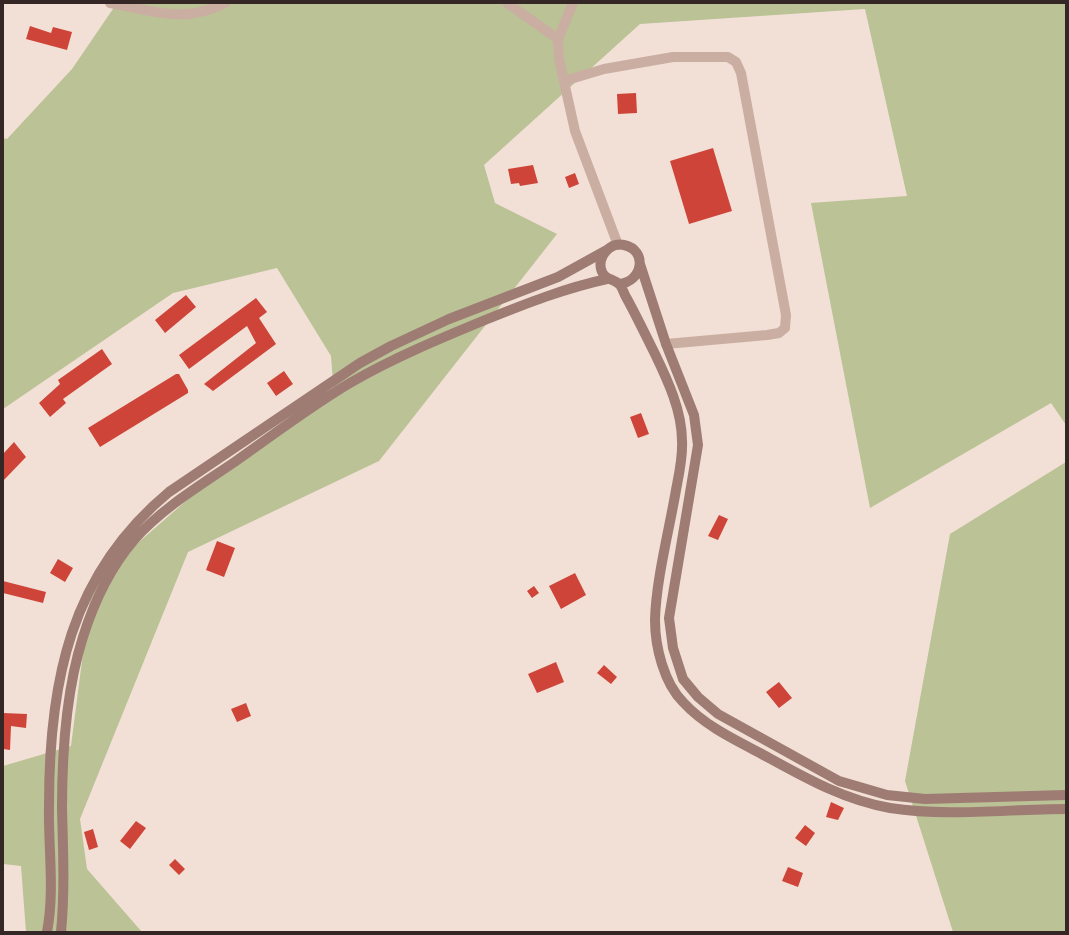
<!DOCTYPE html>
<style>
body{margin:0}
#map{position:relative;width:1069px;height:935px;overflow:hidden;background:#f2e0d6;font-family:"Space Grotesk",sans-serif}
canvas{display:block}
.frame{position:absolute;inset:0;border:4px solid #352725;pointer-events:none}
</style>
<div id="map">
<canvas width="1069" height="935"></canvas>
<div class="frame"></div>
</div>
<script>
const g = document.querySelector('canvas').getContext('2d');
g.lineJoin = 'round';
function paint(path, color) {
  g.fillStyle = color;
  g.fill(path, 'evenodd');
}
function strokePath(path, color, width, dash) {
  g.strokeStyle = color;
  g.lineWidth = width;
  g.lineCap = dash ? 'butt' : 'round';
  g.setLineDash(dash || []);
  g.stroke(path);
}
paint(new Path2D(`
 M117,3H1066V425L1051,403L870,508L811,203L907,196L865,9L640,24L484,165L495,203L557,234L379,461L188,552L80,819L87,869L142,932H26L21,866L3,864V766L71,746L92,583L218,473L334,396L331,356L277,268L173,293L3,409V138L7,139L72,69Z
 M1066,462V932H953L905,781L950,534Z`), '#bac296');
paint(new Path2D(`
 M30,26L51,33L53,27L72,32L67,50L26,39Z
 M636,93L637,113L618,114L617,94Z
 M713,148L732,211L689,224L670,161Z
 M533,165L538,183L520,186L519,183L511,184L508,169Z
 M575,173L579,184L569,188L565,177Z
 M186,295L196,307L165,333L155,320Z
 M256,298L267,312L259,318L276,344L213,391L204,384L256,343L247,326L189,369L179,355Z
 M102,349L112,364L63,399L66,403L50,417L39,403L60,384L58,380Z
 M284,371L293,384L276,396L267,383Z
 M176,374H179L188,390V393L100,447L88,428Z
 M641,413L649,434L638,438L630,417Z
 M14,442L26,457L3,481V454Z
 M719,515L728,519L718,540L708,536Z
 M217,541L235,548L224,577L206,570Z
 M58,559L73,568L65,582L50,573Z
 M575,573L586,595L561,609L549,586Z
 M3,581L46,592L43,603L3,593Z
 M534,586L539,593L532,598L527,591Z
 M556,662L564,682L537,693L528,674Z
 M604,665L617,677L611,684L597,673Z
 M779,682L792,698L779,708L766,692Z
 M246,703L251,716L237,722L231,709Z
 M3,713L27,714L26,728L11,726L10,750L3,749Z
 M831,802L844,808L838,820L826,817Z
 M136,821L146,828L130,849L120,841Z
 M805,825L815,833L806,846L795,838Z
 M93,829L98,847L89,850L84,832Z
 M175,859L185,869L179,875L169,865Z
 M788,867L803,873L798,887L782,881Z`), '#ce4439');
strokePath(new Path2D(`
 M110,3C152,11 184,24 225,3
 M507,3L558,39
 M573,3L558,39L559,59L575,131L618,245
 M564,81L604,69L673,57H728L736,62L741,73L786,315L785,328L779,333L767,335L666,344`), '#cbaea2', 10);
strokePath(new Path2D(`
 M640,264L666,344L694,415L698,445L669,618L673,648L683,679L698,697L718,714L839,781L887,795L925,799L1066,795
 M619,284C643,282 648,250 624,245C610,242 598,256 601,269C604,280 612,278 619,284C622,286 624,294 626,297C636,315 645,334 655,354C668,381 682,411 682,441C683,457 679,474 676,490C669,531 656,580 655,620C655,647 664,683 683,702C704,725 733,739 760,753C802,776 843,800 890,808C948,817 1008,809 1066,809
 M47,932C55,890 48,847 49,805C49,682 70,574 169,492L360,363L391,346L449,319L558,277L607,250
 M61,932C65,891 63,849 62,808C62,753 66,690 83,637C94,602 110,568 134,540C162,508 201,485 236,461C273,435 311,406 350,383C393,358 439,339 485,320C525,304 565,288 607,279`), '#9e7c73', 10);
</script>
